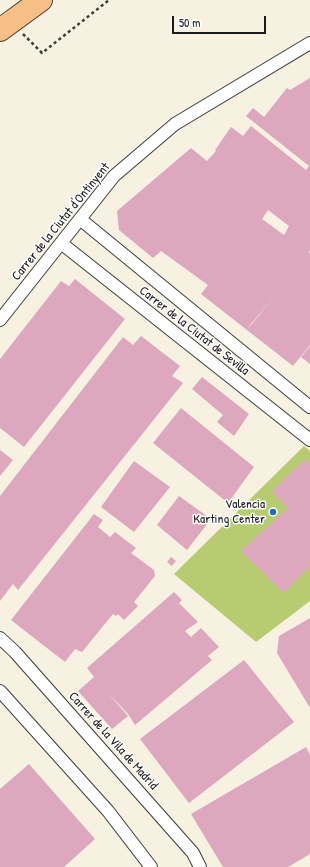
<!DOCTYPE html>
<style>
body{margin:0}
#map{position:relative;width:310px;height:867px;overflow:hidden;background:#f6f1e1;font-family:"Patrick Hand",sans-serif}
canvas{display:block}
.scale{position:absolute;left:172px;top:16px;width:94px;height:18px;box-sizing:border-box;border:2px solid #1c1c1c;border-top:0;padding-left:5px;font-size:12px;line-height:14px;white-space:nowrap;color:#1c1c1c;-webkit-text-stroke:3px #fff;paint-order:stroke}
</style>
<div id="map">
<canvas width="310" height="867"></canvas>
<div class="scale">50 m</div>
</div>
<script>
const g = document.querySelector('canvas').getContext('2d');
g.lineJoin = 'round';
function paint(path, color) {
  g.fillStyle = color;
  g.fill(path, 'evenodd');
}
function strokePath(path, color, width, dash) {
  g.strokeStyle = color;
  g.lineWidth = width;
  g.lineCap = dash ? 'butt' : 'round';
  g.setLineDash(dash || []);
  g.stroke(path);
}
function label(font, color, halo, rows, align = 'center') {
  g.font = font + ' "Patrick Hand",sans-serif';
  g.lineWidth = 3;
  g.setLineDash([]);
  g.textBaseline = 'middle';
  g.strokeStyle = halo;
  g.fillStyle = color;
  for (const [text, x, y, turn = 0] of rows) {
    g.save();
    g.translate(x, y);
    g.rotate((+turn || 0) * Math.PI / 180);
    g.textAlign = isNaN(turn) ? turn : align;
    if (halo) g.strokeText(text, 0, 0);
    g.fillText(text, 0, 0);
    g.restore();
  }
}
paint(new Path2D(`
 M304,446L310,451V601L256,642L174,574Z`), '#b7cc70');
paint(new Path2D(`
 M310,78V250L309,252L310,254V345L293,366L201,294L208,285L161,251L153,258L119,230L117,211L191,148L207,161L216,151L215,150L231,127L243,136L251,126L306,170L309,166L246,116L253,108L264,117L287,88L290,90ZM268,210L289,226L284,235L262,219ZM275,295L252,324L247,329Z
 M75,279L125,319L24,447L0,428V359L61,281L69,286Z
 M141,336L180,366L172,376L183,383L18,590L13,584L0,601V496L123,337L133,345Z
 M310,346V364L301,357Z
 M202,377L249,414L234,436L217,422L223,415L192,389Z
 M181,408L254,467L228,503L153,443Z
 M0,450L13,460L0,476Z
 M305,459L310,465V566L284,593L241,551L288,508L272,491Z
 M134,461L170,487L134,532L101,507Z
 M179,496L211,519L187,550L157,525Z
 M94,514L103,520L98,527L110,537L115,532L136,548L131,553L154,570L155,576L134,602L138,606L124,620L118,614L116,616L113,614L82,652L75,649L65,662L11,620Z
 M171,557L176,561L172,566L167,562Z
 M174,592L182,600L179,603L198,622L185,631L191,637L201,628L219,647L208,656L212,660L135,725L128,714L107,692L128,716L112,729L78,691L94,677L87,668Z
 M310,618V708L277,653L279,636Z
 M244,660L294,722L189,803L140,739Z
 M306,747L310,755V854L288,867H223L191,814Z
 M29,764L95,839L64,867H0V789Z`), '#dda7be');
const street = new Path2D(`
 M80,219L310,407
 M61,243L310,440
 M0,320L114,176L175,124L310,43
 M0,638L15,652L193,853L200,867
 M0,691L108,811L151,867`);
const highway = new Path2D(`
 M0,30L41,0`);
strokePath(street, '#3d3c3a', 14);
strokePath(highway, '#3d3c3a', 24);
strokePath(new Path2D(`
 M23,34L42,53L109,0`), '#3d3c3a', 2.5, [3, 3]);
strokePath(street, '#fff', 12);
strokePath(highway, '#f5bf86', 22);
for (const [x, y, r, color] of [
 [273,512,4,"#1f6fb2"]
]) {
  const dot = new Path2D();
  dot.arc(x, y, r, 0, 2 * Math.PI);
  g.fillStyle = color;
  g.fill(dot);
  strokePath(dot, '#fff', 1.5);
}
label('13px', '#1c1c1c', '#fff', [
 ["Carrer de la Ciutat d'Ontinyent",61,222,-51],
 ["Carrer de la Ciutat de Sevilla",194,331,38],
 ["Carrer de la Vila de Madrid",113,741,48]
]);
label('13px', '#1c1c1c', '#fff', [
 ["Valencia",265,505],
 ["Karting Center",265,520]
], 'right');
</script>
